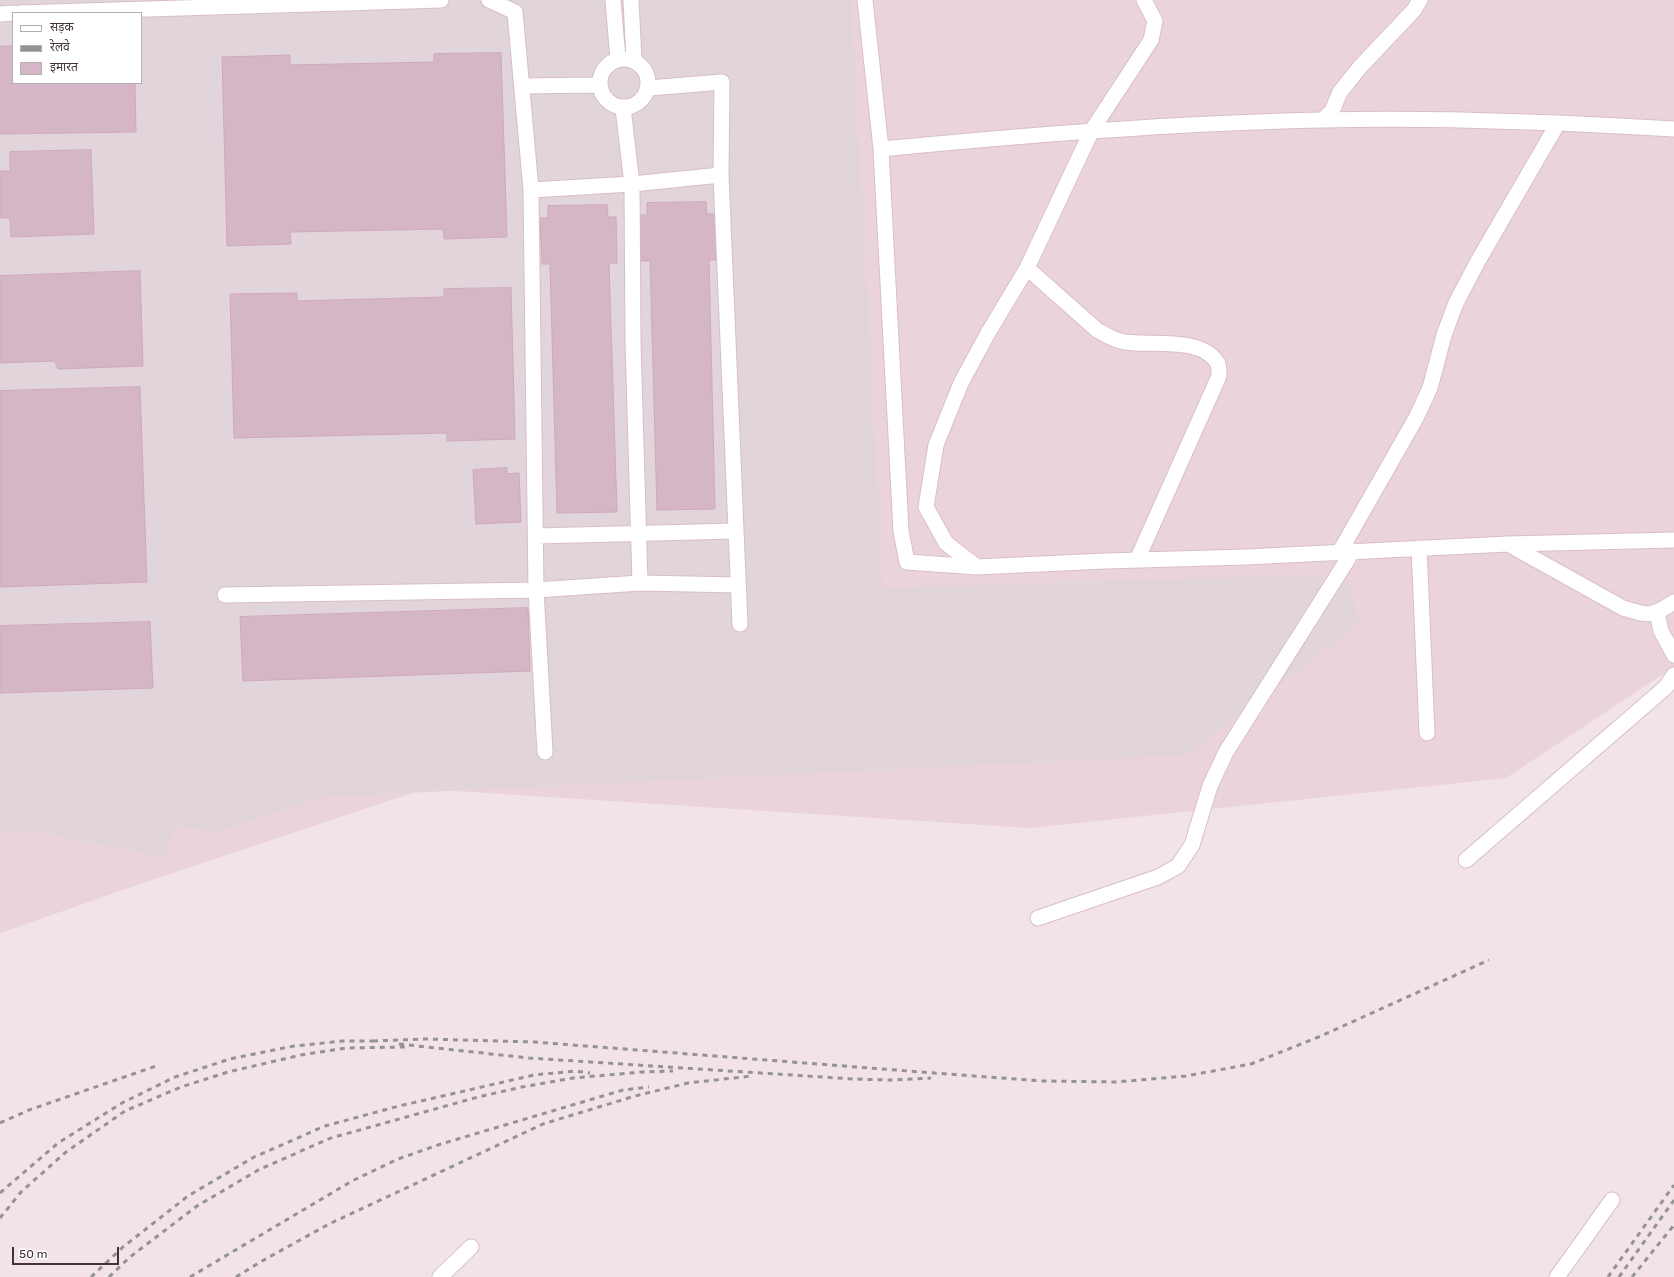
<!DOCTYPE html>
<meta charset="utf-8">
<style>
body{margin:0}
#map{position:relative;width:1674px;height:1277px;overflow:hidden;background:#f2e2e9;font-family:Rubik,"Noto Sans Devanagari",sans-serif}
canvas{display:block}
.legend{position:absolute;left:12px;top:12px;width:130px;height:72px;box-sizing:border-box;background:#fff;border:1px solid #b4adb1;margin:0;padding:5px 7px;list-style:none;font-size:12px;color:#44323b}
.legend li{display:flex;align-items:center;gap:8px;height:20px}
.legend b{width:20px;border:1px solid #b4adb1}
.scale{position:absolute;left:12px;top:1247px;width:107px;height:18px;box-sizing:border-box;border:2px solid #44323b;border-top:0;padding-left:5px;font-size:12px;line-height:14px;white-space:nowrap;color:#44323b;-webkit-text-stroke:3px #fff;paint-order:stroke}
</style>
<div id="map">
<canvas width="1674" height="1277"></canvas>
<ul class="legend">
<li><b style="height:5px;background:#fff"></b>सड़क</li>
<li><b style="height:5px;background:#939393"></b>रेलवे</li>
<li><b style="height:11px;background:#d4b6c6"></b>इमारत</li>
</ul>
<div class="scale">50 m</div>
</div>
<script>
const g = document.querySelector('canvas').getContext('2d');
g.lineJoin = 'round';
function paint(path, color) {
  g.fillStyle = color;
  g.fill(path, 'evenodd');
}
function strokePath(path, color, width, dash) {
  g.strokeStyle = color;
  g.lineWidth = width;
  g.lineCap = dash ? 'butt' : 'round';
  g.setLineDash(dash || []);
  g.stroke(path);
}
paint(new Path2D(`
 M0,0H1674V667L1506,778L1030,828L424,789L143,883L0,933ZM13,13H141V83H13Z`), '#ebd3dd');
paint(new Path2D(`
 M0,0H851L883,588L1345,574L1360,622L1186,755L325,797L215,832L177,825L163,857L34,831L0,833ZM13,13H141V83H13Z`), '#e1d4db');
const building = new Path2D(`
 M0,46H13V83H135L136,132L0,134Z
 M501,53L507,237L444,239L443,229L290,232L291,244L227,246L222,57L290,55V65L434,62V54Z
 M91,150L94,234L11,237L10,218H0V171H10V152Z
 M706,202L707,214H715L717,260H709L715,509L657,510L650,261H641L640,215H647V203Z
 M607,205L608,217H616L617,263H609L617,512L557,513L550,264H542L540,218H548V206Z
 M140,271L143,366L58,369L55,361L0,363V276Z
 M511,288L515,439L447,441V433L234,438L230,294L297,293V301L444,297V289Z
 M140,387L147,582L0,587V391Z
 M507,468V474L519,473L521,522L476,524L473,470Z
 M528,608L530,671L243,681L240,617Z
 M150,622L153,688L0,693V626Z`);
paint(building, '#d4b6c6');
strokePath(building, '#d0a9bd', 1);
const minor = new Path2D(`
 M489,0L515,12L531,190L536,590L545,752
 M613,0L618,59
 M631,0L634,60
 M865,0L881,149L901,531L907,562L977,567L1105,561L1246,557L1508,544L1674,540
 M19,13L441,0
 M0,14L13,13
 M600 83a24 24 0 1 1 48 0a24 24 0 1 1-48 0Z
 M523,86L599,85
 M623,108L632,184L633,342L640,583
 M1322,120L1332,111L1340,92L1360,67L1414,10L1420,0
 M881,149C1028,135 1175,123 1323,120C1440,117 1557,122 1674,129
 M721,175L740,624
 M531,190L632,184L721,175L722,82L649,88
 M1027,268L1097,330C1106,335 1115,341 1125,342C1151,346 1203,336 1218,364C1219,367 1219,372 1219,376L1137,560
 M536,536L735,531
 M1508,544L1623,608C1649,616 1651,617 1674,602
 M1419,548L1427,733
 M1339,553L1416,418L1430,388L1444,335L1456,303L1478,261L1558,123
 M977,567L946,543L926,507L936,445L961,383L988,333L1027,268L1092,130L1151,40L1155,21L1144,0
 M225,595L536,590L640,583L738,585
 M1657,613L1661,631L1674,655
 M1466,860L1666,687L1674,675
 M1038,918L1158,877L1178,866L1192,845L1210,786L1226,752L1353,551
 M440,1277L471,1247
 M1557,1277L1612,1200`);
strokePath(minor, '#d9beca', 17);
strokePath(minor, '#fff', 15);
strokePath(new Path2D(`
 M373,1041L426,1039L534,1042L960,1075L1043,1081L1116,1082L1186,1076L1251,1064L1321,1036L1489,960
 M399,1044L529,1058L853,1079L891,1080L931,1078
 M0,1123L29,1110L159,1065
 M0,1193L58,1143L122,1103L175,1077L230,1059L294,1046L343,1041H377
 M0,1218L21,1192L66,1152L125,1111L181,1087L228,1072L301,1055L346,1048L406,1047
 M91,1277L123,1247L188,1196L254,1157L325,1126L399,1106L534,1075L575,1071L590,1073
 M109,1277L130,1257L197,1206L260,1169L331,1138L478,1097L522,1087L573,1078L642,1072L673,1071
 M190,1277L352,1181L398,1159L441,1144L623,1090L649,1087
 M236,1277L262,1261L329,1224L543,1124L635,1096L688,1083L752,1076
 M1608,1277L1674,1185
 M1619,1277L1674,1200
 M1632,1277L1674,1225`), '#939393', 3, [5, 5]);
</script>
